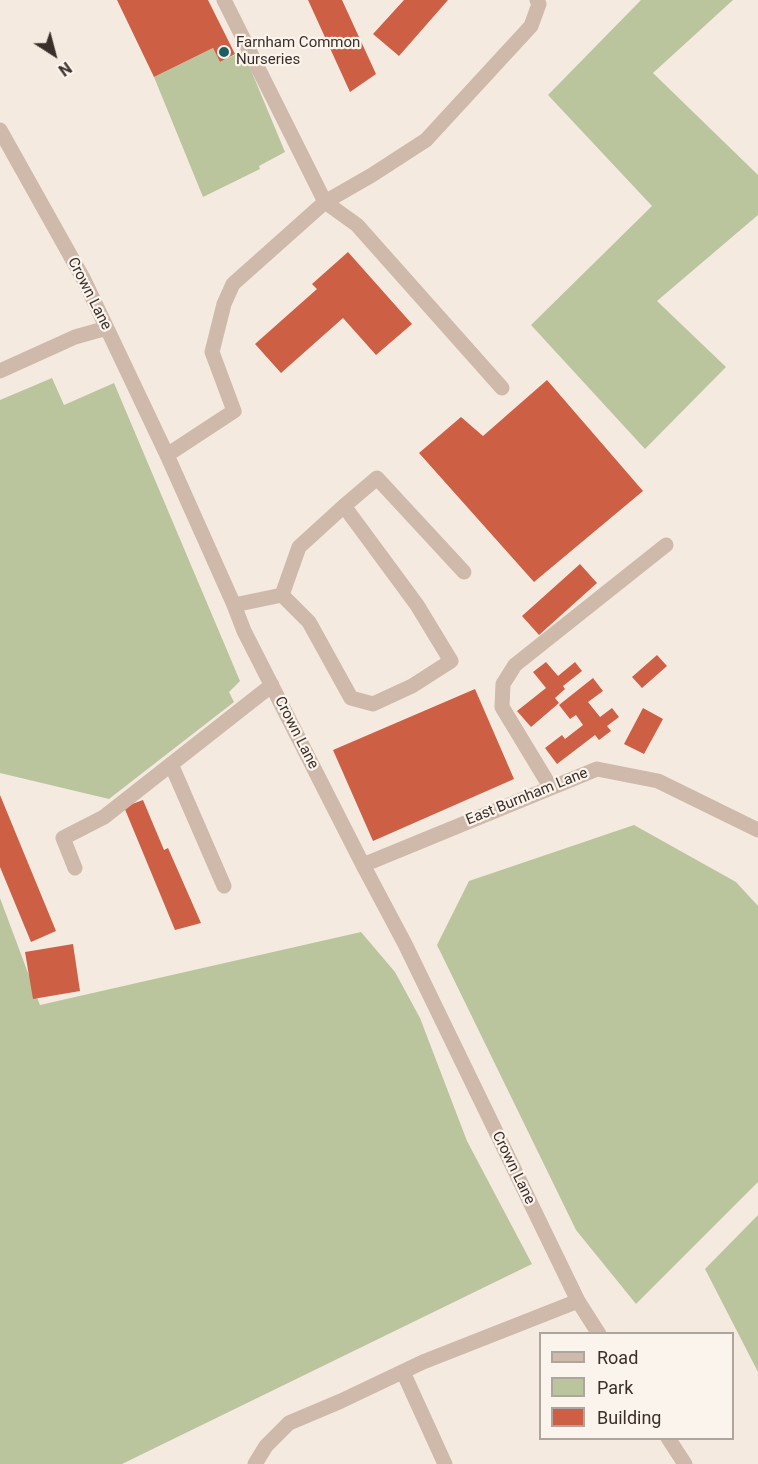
<!DOCTYPE html>
<style>
body{margin:0}
#map{position:relative;width:758px;height:1464px;overflow:hidden;background:#f5eae0;font-family:Roboto,sans-serif}
canvas{display:block}
.legend{position:absolute;left:539px;top:1332px;width:195px;height:108px;box-sizing:border-box;background:#fbf4ed;border:2px solid #aea59f;margin:0;padding:8px 10px;list-style:none;font-size:18px;color:#3b2f2a}
.legend li{display:flex;align-items:center;gap:12px;height:30px}
.legend b{width:30px;border:2px solid #aea59f}
.north{position:absolute;left:24px;top:24px;width:60px;height:60px;-webkit-text-stroke:4px #fbf4ed;paint-order:stroke;rotate:144deg;font-size:16px;font-weight:700;line-height:24px;text-align:center;color:#3b2f2a}
.north::after{content:'';display:block;margin:auto;width:21px;height:27px;background:#3b2f2a;clip-path:polygon(50% 0,100% 100%,50% 72%,0 100%)}
</style>
<div id="map">
<canvas width="758" height="1464"></canvas>
<ul class="legend">
<li><b style="height:8px;background:#ceb9aa"></b>Road</li>
<li><b style="height:16px;background:#bac59e"></b>Park</li>
<li><b style="height:16px;background:#cd5f45"></b>Building</li>
</ul>
<div class="north">N</div>
</div>
<script>
const g = document.querySelector('canvas').getContext('2d');
g.lineJoin = 'round';
function paint(path, color) {
  g.fillStyle = color;
  g.fill(path, 'evenodd');
}
function strokePath(path, color, width, dash) {
  g.strokeStyle = color;
  g.lineWidth = width;
  g.lineCap = dash ? 'butt' : 'round';
  g.setLineDash(dash || []);
  g.stroke(path);
}
function label(font, color, halo, rows, align = 'center') {
  g.font = font + ' Roboto,sans-serif';
  g.lineWidth = 4.5;
  g.setLineDash([]);
  g.textBaseline = 'middle';
  g.strokeStyle = halo;
  g.fillStyle = color;
  for (const [text, x, y, turn = 0] of rows) {
    g.save();
    g.translate(x, y);
    g.rotate((+turn || 0) * Math.PI / 180);
    g.textAlign = isNaN(turn) ? turn : align;
    if (halo) g.strokeText(text, 0, 0);
    g.fillText(text, 0, 0);
    g.restore();
  }
}
paint(new Path2D(`
 M641,0H733L653,73L758,175V215L657,301L726,367L645,449L531,325L652,206L548,95Z
 M213,48L220,62L243,51L285,152L259,166L260,169L203,197L154,77Z
 M52,378L64,405L114,383L240,681L229,692L234,702L109,799L0,773V400Z
 M634,825L736,882L758,906V1182L636,1304L576,1230L437,945L469,881Z
 M0,898L40,1005L361,932L395,972L420,1018L467,1141L532,1264L122,1464H0Z
 M758,1215V1372L705,1269Z`), '#bac59e');
paint(new Path2D(`
 M117,0H208L235,54L220,62L213,48L154,77Z
 M308,0H342L376,74L350,92Z
 M404,0H448L399,56L373,34Z
 M348,252L412,324L376,355L343,318L281,373L255,344L317,289L312,284Z
 M547,380L643,491L534,582L419,453L461,417L483,436Z
 M580,564L597,583L539,635L522,616Z
 M657,655L667,666L642,688L632,677Z
 M546,662L558,676L575,662L582,671L563,686L565,689L555,698L559,703L531,727L517,711L546,688L533,672Z
 M593,678L603,691L588,702L600,717L612,708L619,717L607,726L611,731L599,740L595,735L557,764L545,748L562,735L565,739L583,725L576,715L570,719L559,705Z
 M475,689L514,779L373,841L333,750Z
 M643,708L663,719L644,754L624,744Z
 M0,795L56,931L31,942L0,867Z
 M143,800L164,850L168,848L201,923L175,930L124,807Z
 M73,944L80,991L33,999L25,952Z`), '#cd5f45');
strokePath(new Path2D(`
 M224,0L325,202L372,175L426,140L531,26L539,4L537,0
 M0,130L84,280L167,455L234,605L244,631L363,865L405,944L578,1301L599,1334
 M0,371L75,337L107,328
 M167,455L234,411L212,352L224,304L233,284L325,202L357,225L502,388
 M282,595L299,547L344,506
 M234,605L282,595L309,622L351,698L373,704L412,686L451,661L417,605L344,506L377,478L464,572
 M171,764L224,886
 M551,788L502,707L503,684L515,665L666,545
 M363,865L597,769L658,781L758,830
 M75,868L63,838L104,817L272,685
 M403,1372L445,1464
 M668,1438L685,1464
 M255,1464L266,1446L289,1423L341,1401L423,1362L578,1301`), '#ceb9aa', 15);
for (const [x, y, r, color] of [
 [224,52,6,"#1c5f60"]
]) {
  const dot = new Path2D();
  dot.arc(x, y, r, 0, 2 * Math.PI);
  g.fillStyle = color;
  g.fill(dot);
  strokePath(dot, '#fbf4ed', 2);
}
label('15px', '#3b2f2a', '#fbf4ed', [
 ["Farnham Common",236,43],
 ["Nurseries",236,60]
], 'left');
label('15px', '#3b2f2a', '#fbf4ed', [
 ["Crown Lane",89,294,63],
 ["Crown Lane",296,733,63],
 ["East Burnham Lane",527,797,-22],
 ["Crown Lane",513,1168,64]
]);
</script>
